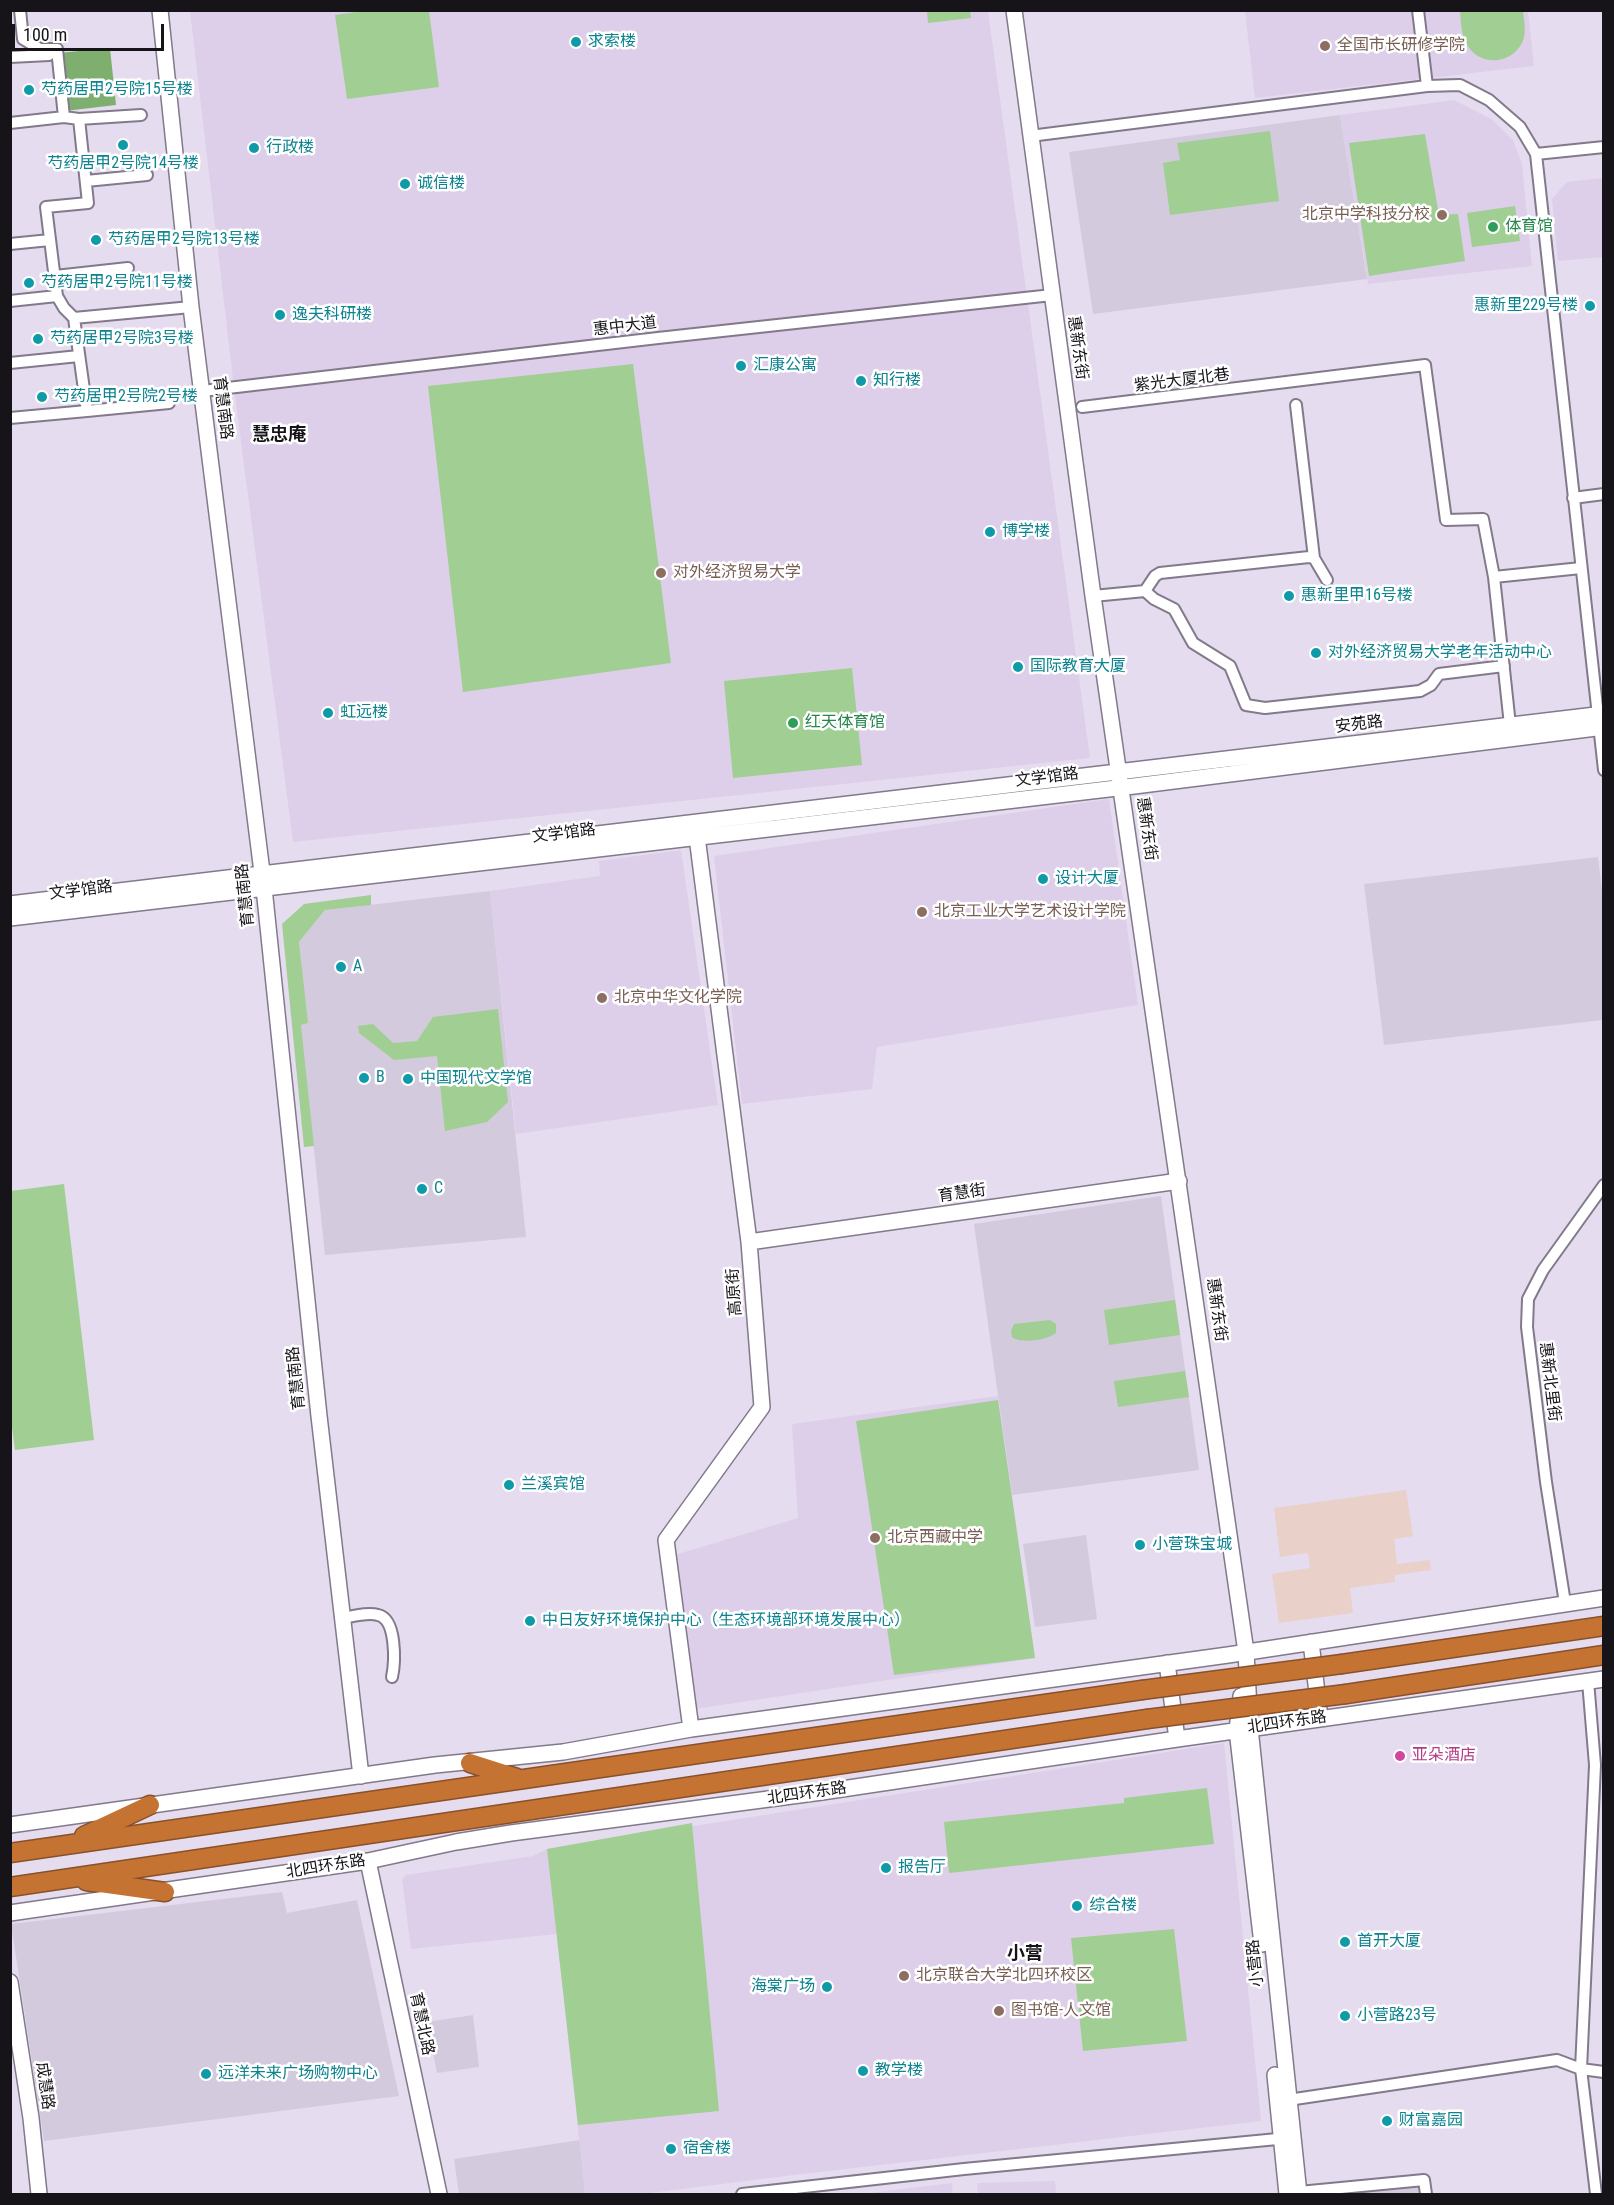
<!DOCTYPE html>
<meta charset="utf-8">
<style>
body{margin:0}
#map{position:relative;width:1614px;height:2205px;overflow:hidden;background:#e6dcef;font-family:"Roboto Condensed",sans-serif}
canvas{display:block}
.frame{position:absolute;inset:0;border:12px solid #161319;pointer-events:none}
.scale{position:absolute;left:12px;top:24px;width:152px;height:27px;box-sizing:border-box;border:3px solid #161319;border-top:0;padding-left:8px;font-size:18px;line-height:21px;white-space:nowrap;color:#161319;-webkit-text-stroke:4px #fff;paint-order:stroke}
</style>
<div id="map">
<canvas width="1614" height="2205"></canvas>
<div class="frame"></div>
<div class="scale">100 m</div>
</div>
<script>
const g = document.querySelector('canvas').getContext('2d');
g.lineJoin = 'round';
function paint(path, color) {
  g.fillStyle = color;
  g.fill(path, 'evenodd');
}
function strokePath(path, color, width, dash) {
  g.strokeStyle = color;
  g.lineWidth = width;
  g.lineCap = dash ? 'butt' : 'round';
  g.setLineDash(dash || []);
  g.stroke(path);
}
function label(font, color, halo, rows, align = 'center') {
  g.font = font + ' "Roboto Condensed","Noto Sans SC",sans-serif';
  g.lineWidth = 5;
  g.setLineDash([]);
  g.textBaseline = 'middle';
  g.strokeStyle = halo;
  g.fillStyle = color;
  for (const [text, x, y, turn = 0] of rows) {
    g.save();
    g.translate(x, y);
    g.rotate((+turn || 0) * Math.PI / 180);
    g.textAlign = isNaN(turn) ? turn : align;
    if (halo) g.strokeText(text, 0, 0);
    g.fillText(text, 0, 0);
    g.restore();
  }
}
paint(new Path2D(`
 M1340,115L1367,279L1093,314L1069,152Z
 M1598,857L1604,908L1603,1020L1384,1045L1364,884Z
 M490,891L526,1237L325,1255L301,1025L307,1023L299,942L325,910Z
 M1161,1196L1199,1470L1012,1495L974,1224Z
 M1086,1535L1097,1619L1035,1627L1023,1544Z
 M282,1892L287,1913L357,1900L399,2096L44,2141L11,1924Z
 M473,2015L479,2067L437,2073L427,2022Z
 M580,2140L585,2194H459L454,2159Z
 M1429,2181L1431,2194H1310Z`), '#d4cade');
paint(new Path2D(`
 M1406,1490L1413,1536L1394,1539L1397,1564L1430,1560L1431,1570L1395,1575V1582L1350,1588L1353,1613L1279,1623L1272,1574L1310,1568L1308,1553L1280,1557L1274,1508Z`), '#e9d0c8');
paint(new Path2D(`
 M190,11H988L1090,758L293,842L234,388Z
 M1245,11H1528L1534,66L1255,98Z
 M1454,100L1493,120L1513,140L1522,164L1532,266L1368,284L1340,115Z
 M1603,178V257L1558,261L1552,199L1567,182Z
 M1109,799L1138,1005L877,1047L872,1089L742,1104L714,856Z
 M681,850L718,1105L516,1134L490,891L600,876L599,861Z
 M998,1396L1035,1658L688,1710L668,1557L798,1518L792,1424Z
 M1224,1743L1261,2121L794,2175L642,2194H585L557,1934L411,1949L402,1880L406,1875L533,1856L547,1849Z
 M1055,2181L1056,2194H978L977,2183Z
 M952,2183L953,2194H861Z`), '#ddcfe9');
paint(new Path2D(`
 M370,10L429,11L439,87L347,99L335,15Z
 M927,11H970L971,18L928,23Z
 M1460,11H1523C1524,21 1527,33 1522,43C1510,66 1477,66 1466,43C1461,33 1461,21 1460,11Z
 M1270,131L1279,201L1170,215L1163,163L1180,160L1177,143Z
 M1425,134L1439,215L1458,214L1465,261L1369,276L1349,143Z
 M1515,206L1520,241L1472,247L1467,213Z
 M633,364L671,663L463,692L428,386Z
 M852,668L862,765L733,778L724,681Z
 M371,895V905L325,910L299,942L308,1023L301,1025L314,1146L304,1147L282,924L304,904Z
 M498,1009L508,1102L487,1122L445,1131L437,1056L394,1060L359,1033L358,1026L373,1024L393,1043L417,1041L433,1017Z
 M64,1184L94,1440L15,1450L10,1412L11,1191Z
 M1175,1300L1180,1335L1109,1345L1104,1310Z
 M1050,1320L1056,1324V1333C1048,1340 1020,1344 1012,1337L1011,1331L1014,1324Z
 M1185,1371L1189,1397L1118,1407L1114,1381Z
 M998,1400L1035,1658L894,1675L856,1421Z
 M1207,1788L1214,1844L949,1873L944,1822L1124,1803V1798Z
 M692,1823L719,2111L578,2125L547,1849Z
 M1174,1929L1187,2041L1083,2051L1071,1938Z`), '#a1ce93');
paint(new Path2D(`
 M110,48L116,105L65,111L59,53Z`), '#7eaf6f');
const street = new Path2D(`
 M20,10L23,39L40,49H57L64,117L79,119L88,203L46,207L57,296L64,308L74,318
 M1418,10L1427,86
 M10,57L49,55
 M79,119L141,115
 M10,123L64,117
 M1030,136L1427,86L1460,85L1489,100L1520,127L1536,154L1604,770
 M1536,154L1604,147
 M86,181L147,175
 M10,244L50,240
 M55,276L128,268
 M10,301L57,296
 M10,363L79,356
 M202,391L658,338L1052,295
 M169,403L87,411L74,318L191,307
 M1296,405L1314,558
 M1082,407L1425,365L1446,520L1483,519L1494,577
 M10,418L87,411
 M1573,498L1604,494
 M1145,591L1154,599L1174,609L1193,643L1230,666L1246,705L1265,708L1420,691L1431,685L1439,674L1504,666
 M1093,596L1145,591L1155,576L1160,573L1309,557L1314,558L1327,580
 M1510,725L1494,577L1581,568
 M1565,1603L1546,1482L1527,1327L1528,1299L1543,1270L1604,1185
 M344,1618C354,1616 368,1612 378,1615C397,1619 395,1663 392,1677
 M1588,1681L1595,1765L1581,2069L1596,2194
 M1286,2104L1288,2100L1557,2060L1581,2069L1604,2072
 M1299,2192L1424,2180L1426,2194
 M742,2194L964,2169L1288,2138`);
const secondary = new Path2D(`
 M160,10L191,307L264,888L319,1416L361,1776
 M1014,10L1093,596L1246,1652L1250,1728L1299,2194
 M10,904L1604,714
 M10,918L1134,786L1604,727
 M749,1242L1179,1181
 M1311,1642L1320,1718
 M1167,1663L1177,1739
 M1241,1696L1237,1730L1262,1944
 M691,1729L666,1540L762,1407L749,1242L696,829
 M10,1825L435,1765L563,1752L691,1729L1228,1655L1604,1598
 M368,1861L439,2194
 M10,1913L368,1861L456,1842L511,1833L822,1792L1177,1739L1604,1679
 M10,1982L31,2118L39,2194
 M1275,2075L1287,2194`);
const highway = new Path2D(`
 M1342,1664L1604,1626
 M1346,1694L1604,1655
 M470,1763L517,1778
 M84,1836L150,1805
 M10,1853L1142,1690
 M86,1881L165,1892
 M10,1887L1147,1719`);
strokePath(street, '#82798b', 14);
strokePath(secondary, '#82798b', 18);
strokePath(highway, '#88512a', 21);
strokePath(street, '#fff', 10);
strokePath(secondary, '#fff', 15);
strokePath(highway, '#c57333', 18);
const highwayBridge = new Path2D(`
 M1142,1690L1342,1664
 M1147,1719L1346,1694`);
strokePath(highwayBridge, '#88512a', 21, []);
strokePath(highwayBridge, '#c57333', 18);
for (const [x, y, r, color] of [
 [576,42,6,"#0f9aa8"],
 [1325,46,6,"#8d6e63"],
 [29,90,6,"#0f9aa8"],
 [123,145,6,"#0f9aa8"],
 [254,148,6,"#0f9aa8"],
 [405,184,6,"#0f9aa8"],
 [1442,215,6,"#8d6e63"],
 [1493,227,6,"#2e9e5b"],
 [96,240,6,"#0f9aa8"],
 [29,283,6,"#0f9aa8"],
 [1590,306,6,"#0f9aa8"],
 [280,315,6,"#0f9aa8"],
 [38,339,6,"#0f9aa8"],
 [741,366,6,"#0f9aa8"],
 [861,381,6,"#0f9aa8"],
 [42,397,6,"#0f9aa8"],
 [990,532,6,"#0f9aa8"],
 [661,573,6,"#8d6e63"],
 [1289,596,6,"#0f9aa8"],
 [1316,653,6,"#0f9aa8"],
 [1018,667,6,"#0f9aa8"],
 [328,713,6,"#0f9aa8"],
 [793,723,6,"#2e9e5b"],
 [1043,879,6,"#0f9aa8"],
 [922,912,6,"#8d6e63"],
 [341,967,6,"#0f9aa8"],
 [602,998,6,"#8d6e63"],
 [364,1078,6,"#0f9aa8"],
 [408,1079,6,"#0f9aa8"],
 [422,1189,6,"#0f9aa8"],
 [509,1485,6,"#0f9aa8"],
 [875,1538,6,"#8d6e63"],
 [1140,1545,6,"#0f9aa8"],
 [530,1621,6,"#0f9aa8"],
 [1400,1756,6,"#d1479c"],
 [886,1868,6,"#0f9aa8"],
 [1077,1906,6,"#0f9aa8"],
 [1345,1942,6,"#0f9aa8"],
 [904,1976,6,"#8d6e63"],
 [827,1987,6,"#0f9aa8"],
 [999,2011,6,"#8d6e63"],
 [1345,2016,6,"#0f9aa8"],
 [863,2071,6,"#0f9aa8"],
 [206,2074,6,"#0f9aa8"],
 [1387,2121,6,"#0f9aa8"],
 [671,2149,6,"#0f9aa8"]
]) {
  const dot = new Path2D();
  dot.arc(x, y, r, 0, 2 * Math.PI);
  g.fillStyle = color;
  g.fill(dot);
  strokePath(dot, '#fff', 2);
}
label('16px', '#0d838f', '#fff', [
 ["求索楼",588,42],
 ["芍药居甲2号院15号楼",41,90],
 ["行政楼",266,148],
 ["芍药居甲2号院14号楼",123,164,"center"],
 ["诚信楼",417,184],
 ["芍药居甲2号院13号楼",108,240],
 ["芍药居甲2号院11号楼",41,283],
 ["惠新里229号楼",1578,306,"right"],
 ["逸夫科研楼",292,315],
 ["芍药居甲2号院3号楼",50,339],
 ["汇康公寓",753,366],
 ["知行楼",873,381],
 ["芍药居甲2号院2号楼",54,397],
 ["博学楼",1002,532],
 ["惠新里甲16号楼",1301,596],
 ["对外经济贸易大学老年活动中心",1328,653],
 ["国际教育大厦",1030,667],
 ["虹远楼",340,713],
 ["设计大厦",1055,879],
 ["A",353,967],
 ["B",376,1078],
 ["中国现代文学馆",420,1079],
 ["C",434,1189],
 ["兰溪宾馆",521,1485],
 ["小营珠宝城",1152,1545],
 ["中日友好环境保护中心（生态环境部环境发展中心）",542,1621],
 ["报告厅",898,1868],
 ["综合楼",1089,1906],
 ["首开大厦",1357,1942],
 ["海棠广场",815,1987,"right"],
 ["小营路23号",1357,2016],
 ["教学楼",875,2071],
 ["远洋未来广场购物中心",218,2074],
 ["财富嘉园",1399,2121],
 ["宿舍楼",683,2149]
], 'left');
label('16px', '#785e54', '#fff', [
 ["全国市长研修学院",1337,46],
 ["北京中学科技分校",1430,215,"right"],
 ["对外经济贸易大学",673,573],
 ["北京工业大学艺术设计学院",934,912],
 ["北京中华文化学院",614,998],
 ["北京西藏中学",887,1538],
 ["北京联合大学北四环校区",916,1976],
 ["图书馆-人文馆",1011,2011]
], 'left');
label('16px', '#27864d', '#fff', [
 ["体育馆",1505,227],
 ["红天体育馆",805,723]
], 'left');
label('16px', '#161319', '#fff', [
 ["惠中大道",625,327,-7],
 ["惠新东街",1077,348,82],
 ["紫光大厦北巷",1182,381,-7],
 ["育慧南路",222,408,83],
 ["安苑路",1359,725,-7],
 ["文学馆路",1047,778,-7],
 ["惠新东街",1146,829,82],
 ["文学馆路",564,834,-7],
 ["文学馆路",81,891,-7],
 ["育慧南路",246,895,-96],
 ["育慧街",962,1194,-8],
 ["高原街",735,1292,-94],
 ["惠新东街",1216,1310,82],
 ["育慧南路",297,1378,-96],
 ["惠新北里街",1549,1382,83],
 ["北四环东路",1287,1723,-8],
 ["北四环东路",807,1794,-8],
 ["北四环东路",326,1867,-9],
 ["小营路",1256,1963,-96],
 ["育慧北路",421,2024,78],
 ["成慧路",44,2086,82]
]);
label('16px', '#b23c85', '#fff', [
 ["亚朵酒店",1412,1756]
], 'left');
label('bold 18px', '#161319', '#fff', [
 ["慧忠庵",279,435],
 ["小营",1025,1954]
]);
</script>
